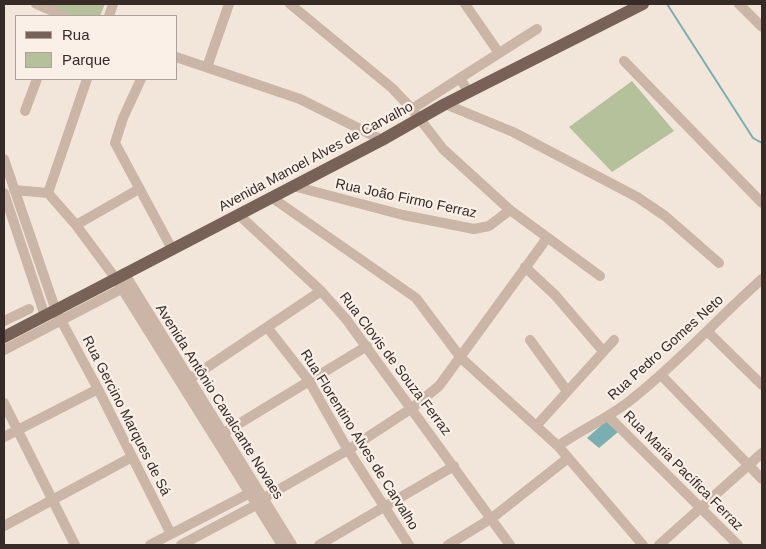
<!DOCTYPE html>
<meta charset="utf-8">
<style>
body{margin:0}
#map{position:relative;width:766px;height:549px;overflow:hidden;background:#f2e6da;font-family:Helvetica,sans-serif}
canvas{display:block}
.frame{position:absolute;inset:0;border:5px solid #362b27;pointer-events:none}
.legend{position:absolute;left:15px;top:15px;width:162px;height:65px;box-sizing:border-box;background:#faf0e7;border:1px solid #aca19a;margin:0;padding:6px 9px;list-style:none;font-size:15px;color:#362b27}
.legend li{display:flex;align-items:center;gap:10px;height:25px}
.legend b{width:25px;border:1px solid #aca19a}
</style>
<div id="map">
<canvas width="766" height="549"></canvas>
<div class="frame"></div>
<ul class="legend">
<li><b style="height:6px;background:#786258"></b>Rua</li>
<li><b style="height:14px;background:#b5c19a"></b>Parque</li>
</ul>
</div>
<script>
const g = document.querySelector('canvas').getContext('2d');
g.lineJoin = 'round';
function paint(path, color) {
  g.fillStyle = color;
  g.fill(path, 'evenodd');
}
function strokePath(path, color, width, dash) {
  g.strokeStyle = color;
  g.lineWidth = width;
  g.lineCap = dash ? 'butt' : 'round';
  g.setLineDash(dash || []);
  g.stroke(path);
}
function label(font, color, halo, rows, align = 'center') {
  g.font = font + ' Helvetica,sans-serif';
  g.lineWidth = 4.5;
  g.setLineDash([]);
  g.textBaseline = 'middle';
  g.strokeStyle = halo;
  g.fillStyle = color;
  for (const [text, x, y, turn = 0] of rows) {
    g.save();
    g.translate(x, y);
    g.rotate((+turn || 0) * Math.PI / 180);
    g.textAlign = isNaN(turn) ? turn : align;
    if (halo) g.strokeText(text, 0, 0);
    g.fillText(text, 0, 0);
    g.restore();
  }
}
paint(new Path2D(`
 M43,4H105L100,16H70Z
 M632,81L674,131L612,172L569,127Z`), '#b5c19a');
paint(new Path2D(`
 M606,421L618,432L599,448L587,438Z`), '#79afb0');
strokePath(new Path2D(`
 M667,4L753,138L762,143`), '#79afb0', 2);
strokePath(new Path2D(`
 M36,4L64,16
 M290,4L392,88L412,109L443,149L510,210L600,276
 M465,4L499,53
 M739,4L762,27
 M109,16L113,4
 M176,57L300,99L382,140
 M624,61L762,203
 M207,67L229,4
 M460,78L537,29
 M141,79L123,118L115,143L172,249
 M445,104L513,132L637,197L665,216L719,263
 M412,109L460,78L469,93
 M25,111L37,79
 M4,159L56,311L98,389L171,534
 M293,186L403,215L474,229L489,226L510,210
 M14,190L48,193L76,225L116,279L282,545
 M4,193L45,316
 M48,193L87,79
 M271,197L416,298L461,358L558,446L643,545
 M239,215L321,291L346,319L510,545
 M76,225L139,189
 M525,267L555,295L603,351
 M124,273L292,545
 M4,321L29,309
 M267,327L309,381L348,450L409,545
 M708,332L762,385
 M530,340L567,391
 M4,350L127,286
 M661,375L762,479
 M185,382L321,291
 M4,403L75,545
 M609,417L738,545
 M537,425L614,340
 M222,434L367,346
 M4,437L98,389
 M558,446C582,429 609,418 632,399C679,362 718,318 762,279
 M262,499L348,450L412,408L439,386L547,238
 M4,526L132,457
 M150,545L248,494
 M181,545L256,505
 M319,545L454,466
 M448,545L492,518L568,458
 M659,545L762,453`), '#cab5a6', 10);
strokePath(new Path2D(`
 M4,337L382,140L445,104L643,4`), '#786258', 12);
label('14px', '#362b27', '#faf0e7', [
 ["Avenida Manoel Alves de Carvalho",316,157,-28],
 ["Rua João Firmo Ferraz",406,199,12],
 ["Rua Pedro Gomes Neto",666,348,-42],
 ["Rua Clovis de Souza Ferraz",395,364,53],
 ["Avenida Antônio Cavalcante Novaes",219,402,58],
 ["Rua Gercino Marques de Sá",126,416,63],
 ["Rua Florentino Alves de Carvalho",359,440,58],
 ["Rua Maria Pacífica Ferraz",683,471,45]
]);
</script>
